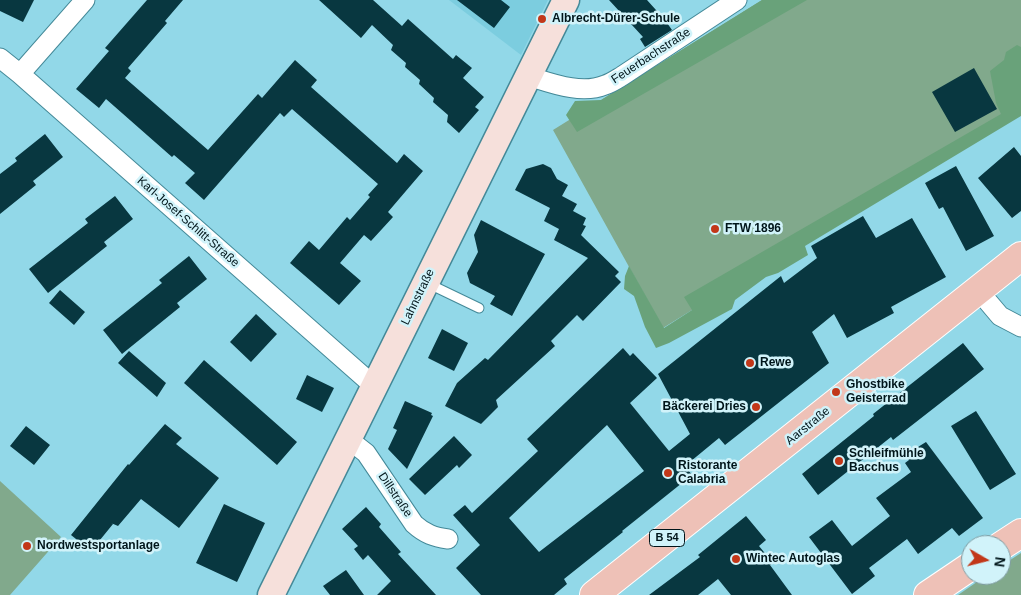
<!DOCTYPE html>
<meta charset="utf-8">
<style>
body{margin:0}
#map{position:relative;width:1021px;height:595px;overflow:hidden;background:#92d8e8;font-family:Helvetica,sans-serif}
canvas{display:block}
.north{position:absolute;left:961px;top:535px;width:50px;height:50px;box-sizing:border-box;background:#d1f3fa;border:1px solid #7d9aa0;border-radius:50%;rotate:98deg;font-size:14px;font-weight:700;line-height:20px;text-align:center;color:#00151a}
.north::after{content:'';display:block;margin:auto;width:18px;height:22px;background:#c23719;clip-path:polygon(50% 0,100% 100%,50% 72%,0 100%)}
</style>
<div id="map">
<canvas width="1021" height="595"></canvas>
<div class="north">N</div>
</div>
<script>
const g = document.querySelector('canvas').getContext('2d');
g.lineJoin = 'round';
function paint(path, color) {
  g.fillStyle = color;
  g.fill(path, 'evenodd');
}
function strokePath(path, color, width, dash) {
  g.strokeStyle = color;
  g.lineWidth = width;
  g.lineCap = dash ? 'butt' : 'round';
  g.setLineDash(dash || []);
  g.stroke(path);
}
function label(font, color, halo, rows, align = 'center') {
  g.font = font + ' Helvetica,sans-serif';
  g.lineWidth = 5;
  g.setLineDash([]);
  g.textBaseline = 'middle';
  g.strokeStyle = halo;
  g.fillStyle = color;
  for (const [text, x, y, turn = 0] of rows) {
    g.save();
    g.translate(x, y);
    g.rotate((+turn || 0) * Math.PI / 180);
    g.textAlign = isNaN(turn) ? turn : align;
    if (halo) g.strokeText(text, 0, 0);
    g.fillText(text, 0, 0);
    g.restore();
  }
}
paint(new Path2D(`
 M449,0H548L521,55Z`), '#7ccddf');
paint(new Path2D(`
 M762,0H1021V106L663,328L553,130Z
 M0,481L61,537L10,595H0Z
 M1021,553V595H958L987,575H1001V566Z`), '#81a98c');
paint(new Path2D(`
 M762,0H807L577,132L566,115L575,101L601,100Z
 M1017,45L1021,47V116L805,246L808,255L778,273L766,277L735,300L732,309L669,343L656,348L645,327L634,296L624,289L625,276L629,266L664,328L692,310L684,297L1001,114L996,103L990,71L1004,60L1006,52Z`), '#69a27a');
paint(new Path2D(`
 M0,0H34L23,22L0,11Z
 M147,0H183L165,21L167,23L128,68L131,71L125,78L208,150L258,94L262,98L295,60L317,80L311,87L397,163L404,154L423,171L388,212L393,217L371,241L364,235L340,263L361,281L339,305L290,263L309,241L319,250L347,217L350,220L370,197L368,195L378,184L292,109L284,117L280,113L204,200L185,183L195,173L174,155L172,157L106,99L99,108L76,89L109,51L105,48Z
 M319,0H373L402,26L408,19L453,59L456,55L472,68L463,78L484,97L475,107L479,110L459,133L447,122L448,115L433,102L434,98L419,84L420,80L405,67L406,63L391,50L393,45L372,25L361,38Z
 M457,0H501L510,7L494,28Z
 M609,0H647L665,20L672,30L645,47L640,39L643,37Z
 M974,68L997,109L955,132L932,92Z
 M45,134L63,157L33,181L36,185L0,214V174L17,161L15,158Z
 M1014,147L1021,156V211L1012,218L978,178Z
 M543,164L551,168L557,179L568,185L562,196L577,204L573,211L586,218L583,225L586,226L581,235L619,272L615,276L621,282L583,321L577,315L551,341L555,346L496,400L498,407L481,424L445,406L457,383L485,358L488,360L588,258L554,240L559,229L544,221L550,208L515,190L526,169Z
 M956,166L994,236L966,251L943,207L939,209L925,183Z
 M115,196L133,219L104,242L107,246L48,293L29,269L88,223L85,219Z
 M863,216L876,238L912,218L946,277L891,307L894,313L847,338L834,314L812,332L829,363L725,445L719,438L685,466L692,475L622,531L623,532L564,579L567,584L554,595H481L456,568L480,545L453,515L465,505L472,513L538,451L527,439L623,348L630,356L633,353L657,378L630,403L669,451L690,434L658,374L781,276L784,283L817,258L811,246ZM607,425L644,471L539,552L509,518Z
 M481,220L545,254L512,316L490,304L495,296L470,283L467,273L478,252L474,235Z
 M189,256L207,279L177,303L180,307L122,354L103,330L162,283L159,280Z
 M60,290L85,312L74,325L49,303Z
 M256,314L277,334L251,362L230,342Z
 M442,329L468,343L454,371L428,358Z
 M963,343L984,369L893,440L891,437L818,495L802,474L874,416L873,414Z
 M129,351L166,383L157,397L118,363Z
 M204,360L297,442L277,465L184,383Z
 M307,375L334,388L322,412L296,399Z
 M405,401L432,413L431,415L433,416L407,469L388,449L397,430L393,428Z
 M976,411L1016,474L990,490L951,426Z
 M165,424L182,438L176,444L219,478L179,528L141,499L118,526L111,523L113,524L91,551L71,535L128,464L129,465Z
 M26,426L50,445L34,465L10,446Z
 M454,436L472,455L459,468L457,465L425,495L409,479Z
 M926,442L983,518L959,536L952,528L918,554L907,539L869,568L875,576L852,594L809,537L832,520L852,546L890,516L876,498L911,472L905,463L909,460L905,455Z
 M224,504L265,523L237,582L196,563Z
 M366,507L381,524L379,527L401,552L398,554L436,595H377L391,581L368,555L363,560L354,549L358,546L342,529Z
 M746,516L766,540L759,546L773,563L770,565L792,595H731L718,579L698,595H649L700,557L698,555Z
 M346,570L364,595H330L323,586Z`), '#083740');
const lane = new Path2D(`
 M427,283L479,308`);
const street = new Path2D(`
 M0,58L20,74L374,386
 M20,74L85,0
 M528,76C551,83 581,95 605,85C611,83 617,79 622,76L737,0
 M978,290L1000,316L1021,327
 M348,439L366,453L414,524C425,534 434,537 448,539`);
const secondary = new Path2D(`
 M271,595L566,0`);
const primary = new Path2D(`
 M1001,546L1021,533
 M594,595L1021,256
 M928,595L971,566`);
strokePath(lane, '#448998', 11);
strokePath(street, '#448998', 21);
strokePath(secondary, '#448998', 29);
strokePath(primary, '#fff', 30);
strokePath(lane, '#fff', 9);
strokePath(street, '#fff', 19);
strokePath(secondary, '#f6e0db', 26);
strokePath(primary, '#eec1b7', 28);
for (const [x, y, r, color] of [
 [542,19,5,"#c23719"],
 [715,229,5,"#c23719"],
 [750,363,5,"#c23719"],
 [836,392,5,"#c23719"],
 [756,407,5,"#c23719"],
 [839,461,5,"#c23719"],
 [668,473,5,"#c23719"],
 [27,546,5,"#c23719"],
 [736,559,5,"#c23719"]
]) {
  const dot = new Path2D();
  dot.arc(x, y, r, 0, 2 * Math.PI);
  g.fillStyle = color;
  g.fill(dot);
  strokePath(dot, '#d1f3fa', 2);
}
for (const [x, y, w] of [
 [667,538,35]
]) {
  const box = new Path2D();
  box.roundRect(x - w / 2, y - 8.5, w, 17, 4);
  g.fillStyle = '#d1f3fa';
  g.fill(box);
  strokePath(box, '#00151a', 1);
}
label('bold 11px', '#00151a', null, [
 ["B 54",667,538]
]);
label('bold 12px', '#00151a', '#d1f3fa', [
 ["Albrecht-Dürer-Schule",552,19],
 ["FTW 1896",725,229],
 ["Rewe",760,363],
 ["Ghostbike",846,385],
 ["Geisterrad",846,399],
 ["Bäckerei Dries",746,407,"right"],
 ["Schleifmühle",849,454],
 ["Bacchus",849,468],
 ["Ristorante",678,466],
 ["Calabria",678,480],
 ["Nordwestsportanlage",37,546],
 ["Wintec Autoglas",746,559]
], 'left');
label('12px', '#00151a', '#d1f3fa', [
 ["Feuerbachstraße",651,56,-33],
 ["Karl-Josef-Schlitt-Straße",188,222,41],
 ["Lahnstraße",418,297,-64],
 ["Aarstraße",808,426,-39],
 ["Dillstraße",395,495,56]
]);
</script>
